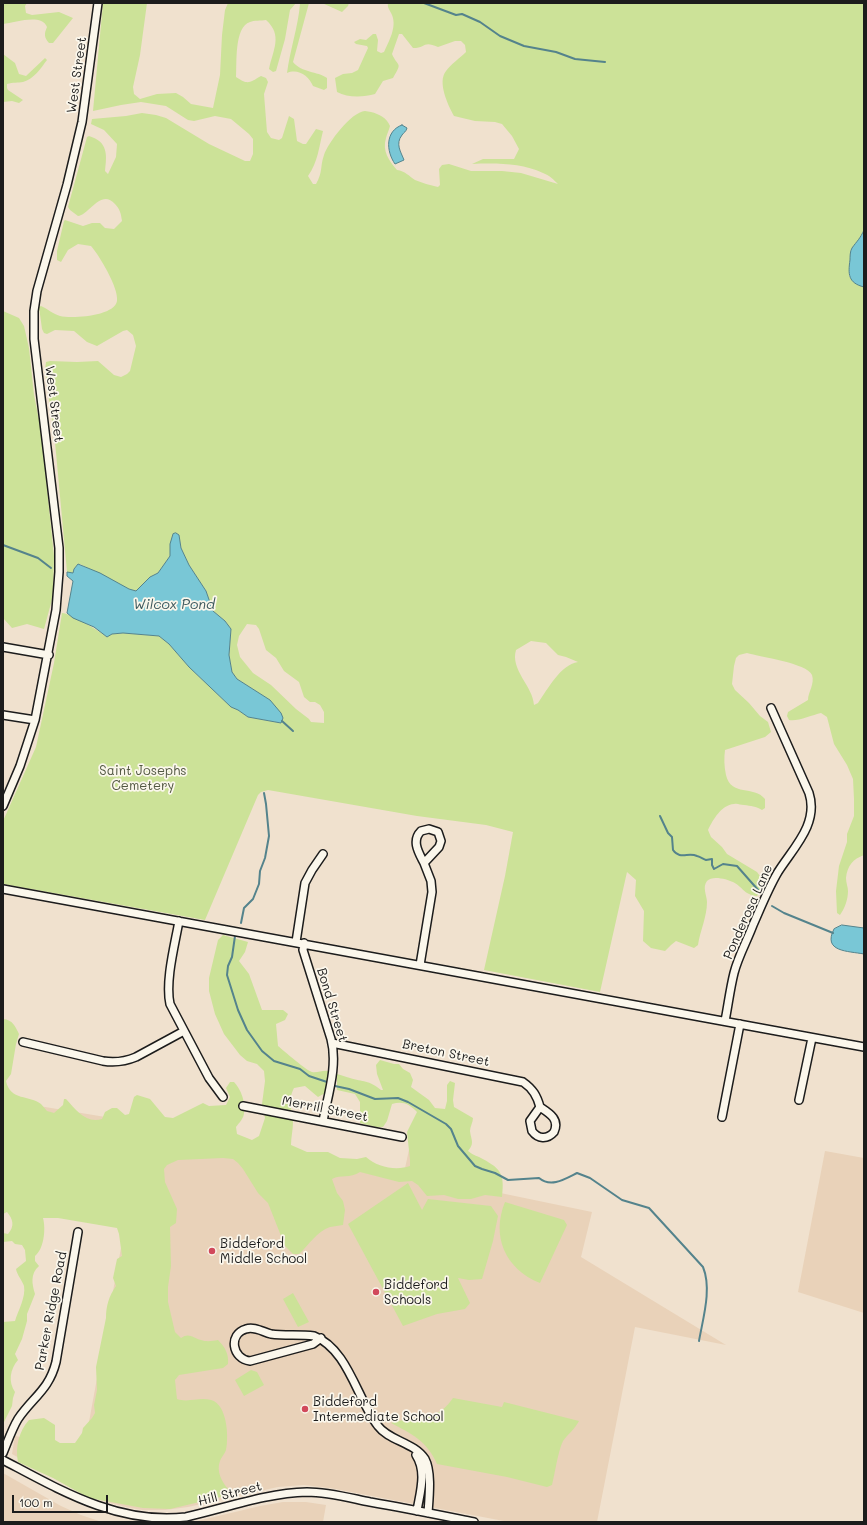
<!DOCTYPE html>
<style>
body{margin:0}
#map{position:relative;width:867px;height:1525px;overflow:hidden;background:#f0e1ce;font-family:Mali,sans-serif}
canvas{display:block}
.frame{position:absolute;inset:0;border:4px solid #1c1c1c;pointer-events:none}
.scale{position:absolute;left:12px;top:1495px;width:96px;height:18px;box-sizing:border-box;border:2px solid #1c1c1c;border-top:0;padding-left:5px;font-size:12px;line-height:14px;white-space:nowrap;color:#1c1c1c;-webkit-text-stroke:3px #fbf7ec;paint-order:stroke}
</style>
<div id="map">
<canvas width="867" height="1525"></canvas>
<div class="frame"></div>
<div class="scale">100 m</div>
</div>
<script>
const g = document.querySelector('canvas').getContext('2d');
g.lineJoin = 'round';
function paint(path, color) {
  g.fillStyle = color;
  g.fill(path, 'evenodd');
}
function strokePath(path, color, width, dash) {
  g.strokeStyle = color;
  g.lineWidth = width;
  g.lineCap = dash ? 'butt' : 'round';
  g.setLineDash(dash || []);
  g.stroke(path);
}
function label(font, color, halo, rows, align = 'center') {
  g.font = font + ' Mali,sans-serif';
  g.lineWidth = 3.5;
  g.setLineDash([]);
  g.textBaseline = 'middle';
  g.strokeStyle = halo;
  g.fillStyle = color;
  for (const [text, x, y, turn = 0] of rows) {
    g.save();
    g.translate(x, y);
    g.rotate((+turn || 0) * Math.PI / 180);
    g.textAlign = isNaN(turn) ? turn : align;
    if (halo) g.strokeText(text, 0, 0);
    g.fillText(text, 0, 0);
    g.restore();
  }
}
paint(new Path2D(`
 M21,1103L232,1138L404,1173L410,1145L433,1179L592,1212L581,1257L726,1345L635,1327L597,1522H509L330,1488L304,1485L278,1487L188,1507L165,1510H142L126,1507L99,1500L82,1493L12,1454L15,1436L84,1449L125,1226Z
 M825,1151L864,1158V1313L798,1292Z
 M3,1473L61,1506L81,1515L102,1522H3Z
 M283,1502H306L326,1505L323,1522H193L260,1506Z`), '#e9d2b9');
paint(new Path2D(`
 M3,3H27L25,6L26,13L32,15L59,12L73,18L53,43H49C44,37 44,34 47,27C41,13 15,23 3,24Z
 M103,3H147L140,55L133,87L134,94L140,99L157,94L176,93L183,97L191,104L213,108L220,75L222,35L225,10L228,3H296L290,10L285,39L276,71L273,72L269,69C273,50 283,35 266,20C261,21 254,20 250,22C234,27 237,63 236,77C248,85 249,83 261,76L266,78L268,82L264,94L267,132L271,138L279,140L282,138L289,116L294,119L297,141L303,144H306L316,129L323,131C319,147 318,162 308,176L313,184H316C323,172 320,166 324,155C328,143 351,112 365,111C367,111 369,112 371,112C379,114 387,118 390,126C389,130 387,134 386,138C382,151 389,161 397,170C405,171 409,176 415,180C422,183 430,185 438,187L440,185L439,169L442,165L449,164L471,171H502L521,173L558,184C554,180 549,175 543,173C521,163 496,163 472,164L483,159H514L519,149L512,136L502,124L495,122L475,121L454,116C448,105 437,82 446,71C451,64 460,58 466,52L465,45L461,41H455L438,47C423,40 426,48 413,48L402,34H399L392,54C398,68 403,61 393,78L383,81L375,94C364,97 348,98 337,92L335,78L343,74L352,73L358,70L368,48L367,46L356,44L354,42L360,39L366,40L373,34H376L378,40L377,51L381,53L384,52C389,41 397,27 392,15C390,10 387,8 388,3H864V230L858,242L851,249L849,276L858,284L864,287V855C853,859 847,866 846,878C846,883 848,887 848,891C848,899 845,908 840,915L837,913L836,891L839,866L847,842V834L854,816V799L853,779L847,765L834,744L827,717L821,713C812,715 797,722 789,720L787,716L788,712L808,700C808,692 815,684 812,675C807,663 760,657 747,653L739,655L736,658L734,666L732,684L735,690L749,703L760,716L768,722L771,732L765,737L725,750C724,758 724,766 726,775C731,797 754,785 765,799V808L762,810C756,806 751,806 744,805C740,805 738,803 734,804C721,805 713,820 708,830L711,837L722,847L727,854L757,872L766,884L757,896C744,895 743,887 733,882C727,879 712,875 707,881C702,887 707,896 707,902C707,917 700,931 698,945L694,948L676,941L671,945L665,951L651,948L643,941L644,911L635,896L636,880L627,872L600,992L484,970L505,876L513,832L486,825L417,816L268,790L261,792L258,795L205,920L3,884V821L36,747L54,663L62,613C70,613 99,631 107,637L112,634L123,633L159,636L169,644L189,667L231,707L238,710L248,717L281,723L270,700L237,679L232,672L229,655L231,629L225,621L213,611L206,591L189,565L181,548L179,535L173,534L170,556L158,573L150,577L136,591L129,589L80,564H78L74,569L73,573L67,572L55,442L45,370L46,362L50,361L77,362L98,361L114,375L121,377L127,374L130,371L136,346L133,335L127,330L123,331L97,346L87,342L74,331L55,330L47,334L44,333L42,329L39,307L41,306C48,309 53,314 60,316C72,319 115,316 117,301C119,288 99,255 91,246L78,244L68,250L61,262L57,260V251L64,221L65,220L83,226L92,223H100L105,228L114,229L122,221C121,214 120,209 115,204C101,188 89,215 78,216L70,210L68,207L87,137L89,136C108,142 107,154 105,171L108,174L116,157L117,144L104,130L91,124L92,119L126,116L142,113L156,115L166,118L209,144L245,161H250L253,154V139L249,134L231,119L215,116L194,121L188,120L166,106L141,102L121,105L93,111ZM247,624L256,625L259,629L266,650L276,658L284,671L299,682L304,697L310,702H315L320,705L324,712V723L311,722L309,719L296,709L271,685L253,673L240,657L237,645L239,636ZM531,641L546,643L558,655L566,657L578,662C560,665 548,689 538,703L534,705C533,686 510,670 516,650Z
 M298,3H309L293,62C302,73 317,71 327,78V88L324,90L313,86C309,76 298,68 287,73C290,50 298,27 300,4Z
 M322,3H349L348,6L342,12Z
 M3,54L15,63L19,74L26,76L45,58L47,60C41,68 34,79 23,82C18,83 13,82 7,84V88L8,90L23,100L19,103L12,101L3,102Z
 M3,311L19,318L24,326L29,348L34,395L41,430L54,556L53,596L44,629L27,624L12,628L3,618Z
 M223,935L248,942L245,952L239,961L249,974L262,1010H283L288,1014L285,1020L276,1024L278,1046C284,1051 307,1071 312,1072C317,1073 323,1070 328,1071L329,1079L325,1093L318,1097L305,1086L294,1088C287,1102 292,1108 293,1122C293,1130 291,1137 291,1145L307,1152H328L340,1158L357,1159L366,1157C377,1167 396,1171 410,1166V1160L407,1132L417,1112C409,1104 403,1101 392,1104L387,1121L383,1127H376L360,1123V1102L355,1094L337,1090V1074C342,1075 345,1077 350,1078C363,1082 369,1080 381,1090H383L377,1074L376,1065L380,1060L394,1064H399L403,1069L410,1073L413,1080L411,1087L429,1100L435,1108L445,1109L447,1101V1085L450,1081L455,1083L453,1100L454,1107L473,1118C473,1122 470,1127 470,1131C471,1140 475,1143 468,1151C472,1154 474,1155 479,1157C500,1168 505,1172 502,1197L485,1195L471,1199H458L444,1195L427,1196L418,1185L412,1181L399,1182L360,1172C350,1179 341,1174 332,1179L337,1193L343,1201L345,1210L343,1225C338,1226 335,1226 330,1227C317,1231 309,1245 299,1254H293L285,1246L268,1203L258,1193L243,1169L238,1163L233,1159L223,1158L178,1160L167,1165L164,1169L165,1182L177,1209L176,1223L170,1227L171,1266L168,1287V1302L175,1332L181,1338C189,1332 193,1338 201,1340C207,1342 212,1341 218,1340C225,1347 229,1354 228,1364L223,1368L179,1375L175,1380L177,1399C188,1403 199,1397 211,1400C227,1404 229,1436 226,1450C225,1454 221,1457 220,1461C216,1471 222,1482 228,1489V1494L225,1496L170,1509L143,1508L89,1498L53,1478L18,1462C15,1447 19,1431 29,1420L44,1418L55,1425V1440L60,1443H75L82,1433L83,1428L92,1418L95,1413L94,1405L97,1390L96,1367L106,1318C106,1306 109,1296 116,1286L113,1278L117,1259L122,1256L119,1234L117,1228L58,1218H43C46,1229 44,1249 35,1256V1261L39,1266C30,1274 32,1284 35,1294L27,1314V1321L22,1339L15,1354L18,1360C10,1369 8,1382 15,1392L13,1398L12,1406L4,1422L3,1432V1322L15,1321C18,1311 26,1297 24,1286C22,1280 17,1275 16,1269L26,1261L25,1250L22,1245L15,1244L12,1241L3,1242V1233L8,1234C15,1226 13,1219 7,1212L3,1214V1019C13,1020 15,1026 19,1034L16,1044L11,1074L6,1081C10,1101 30,1095 41,1104C43,1106 45,1109 47,1111L54,1113L63,1105L64,1099H66C76,1110 86,1124 102,1119L105,1112L112,1108H117L125,1115L129,1114L134,1097L137,1095L150,1099L165,1117L173,1118L203,1103L209,1106L226,1105L230,1097L226,1088L230,1082H234C241,1089 246,1103 244,1113C244,1118 239,1123 236,1127L237,1134L252,1140L259,1136L265,1118L262,1104L265,1081L264,1071L257,1064L247,1061L240,1055L224,1034L215,1014L209,991V978L218,940Z
 M408,1183L422,1210L428,1199L491,1206L498,1216L493,1241L482,1279L469,1280L458,1278L470,1303L465,1309L437,1314L403,1326L348,1224Z
 M505,1202L564,1220L567,1225L540,1283C505,1269 491,1236 505,1202Z
 M293,1293L309,1322L298,1327L283,1299Z
 M251,1370L257,1372L264,1385L244,1396L235,1380Z
 M453,1398L502,1407L504,1402L579,1421C575,1429 568,1434 563,1441C558,1451 555,1473 552,1485L547,1487L507,1477L437,1464C427,1441 412,1434 391,1423C405,1418 431,1418 442,1410C446,1407 450,1402 453,1398Z`), '#cce298');
const water = new Path2D(`
 M402,125L407,128C406,132 404,132 402,135C395,144 401,152 404,160L395,164C386,151 385,131 402,125Z
 M864,230V287C848,283 848,274 850,260C850,257 850,251 852,248C857,241 860,239 864,230Z
 M176,533L179,535L181,548L189,565L206,591L213,611L225,621L231,629L229,655L232,672L237,679L270,700L281,713L283,718L281,723L248,717L238,710L231,707L189,667L169,644L159,636L123,633L112,634L107,637L94,627L73,618L67,613L73,581L67,576V572L73,573L74,569L78,564L100,573L129,589L136,591L150,577L158,573L170,556V544L173,534Z
 M842,925L864,928V954C848,951 822,952 834,929Z`);
paint(water, '#79c7d6');
strokePath(water, '#54838c', 1);
strokePath(new Path2D(`
 M424,3L456,15L462,14L480,22L500,36L524,46L556,52L575,59L605,62
 M3,545L38,558L51,568
 M282,721L293,731
 M660,816L668,833L672,837L673,850C680,860 688,852 697,856C701,857 703,859 706,860L712,859V865L714,869L723,864L737,866L759,891
 M772,906L784,913L833,933
 M241,923L244,908L253,899L259,884L260,871L265,858L269,836L266,804L264,793
 M235,936L232,957L228,966L227,975L238,1010L247,1030L262,1051L274,1061L300,1069L309,1076L327,1082
 M335,1086L349,1089L375,1099L398,1098L408,1102L446,1124L451,1129L458,1146L475,1166L482,1169L495,1173L508,1180L539,1178C551,1188 565,1179 577,1173L590,1178L622,1200L649,1208L703,1267C712,1289 703,1318 699,1341`), '#54838c', 2);
const minor = new Path2D(`
 M3,647L49,655
 M3,715L35,720
 M3,806L20,766L35,720L56,610L59,572V548L34,339V311L37,291L67,185L82,122L98,3
 M429,829L438,832L441,841L439,847L424,863C419,853 411,841 421,831Z
 M3,889L864,1047
 M179,921C175,944 165,981 170,1004L209,1078L223,1097
 M296,942L305,883L312,870L323,854
 M304,943L303,950L331,1039C338,1065 328,1095 323,1121
 M420,965L432,892L431,881L424,863
 M725,1021C728,1006 730,989 734,973C738,957 747,941 753,925C761,907 768,889 778,872C793,848 819,824 809,793L771,708
 M23,1042L103,1061C115,1063 124,1062 136,1057L184,1031
 M332,1043L523,1082C533,1089 537,1096 540,1107L530,1121L532,1131C538,1139 547,1140 554,1132C560,1119 549,1113 540,1107
 M799,1100L812,1038
 M243,1106L402,1137
 M722,1117L740,1024
 M321,1338L313,1344L250,1361C232,1359 228,1334 246,1329C254,1326 263,1332 271,1334C285,1336 300,1334 314,1336C348,1349 357,1399 378,1426C389,1441 414,1442 425,1459C432,1472 429,1498 428,1513
 M3,1453C8,1441 12,1429 18,1419C33,1397 49,1390 56,1362L78,1232
 M416,1455C427,1472 420,1492 417,1511
 M3,1460C60,1490 118,1525 186,1517C226,1508 266,1493 307,1492C328,1492 350,1498 370,1502C405,1508 439,1515 474,1522`);
strokePath(minor, '#1c1c1c', 10);
strokePath(minor, '#fbf7ec', 7);
for (const [x, y, r, color] of [
 [212,1251,4,"#d1495b"],
 [376,1292,4,"#d1495b"],
 [305,1409,4,"#d1495b"]
]) {
  const dot = new Path2D();
  dot.arc(x, y, r, 0, 2 * Math.PI);
  g.fillStyle = color;
  g.fill(dot);
  strokePath(dot, '#fbf7ec', 1.5);
}
label('13px', '#1c1c1c', '#fbf7ec', [
 ["West Street",77,75,-82],
 ["West Street",54,404,83],
 ["Ponderosa Lane",748,912,-66],
 ["Bond Street",332,1005,73],
 ["Breton Street",446,1053,12],
 ["Merrill Street",325,1109,11],
 ["Parker Ridge Road",51,1311,-79],
 ["Hill Street",230,1494,-14]
]);
label('13px', '#515741', '#fbf7ec', [
 ["Saint Josephs",143,771],
 ["Cemetery",143,786]
]);
label('13px', '#1c1c1c', '#fbf7ec', [
 ["Biddeford",220,1244],
 ["Middle School",220,1259],
 ["Biddeford",384,1285],
 ["Schools",384,1300],
 ["Biddeford",313,1402],
 ["Intermediate School",313,1417]
], 'left');
label('italic 14px', '#3d585d', '#fbf7ec', [
 ["Wilcox Pond",174,605]
]);
</script>
